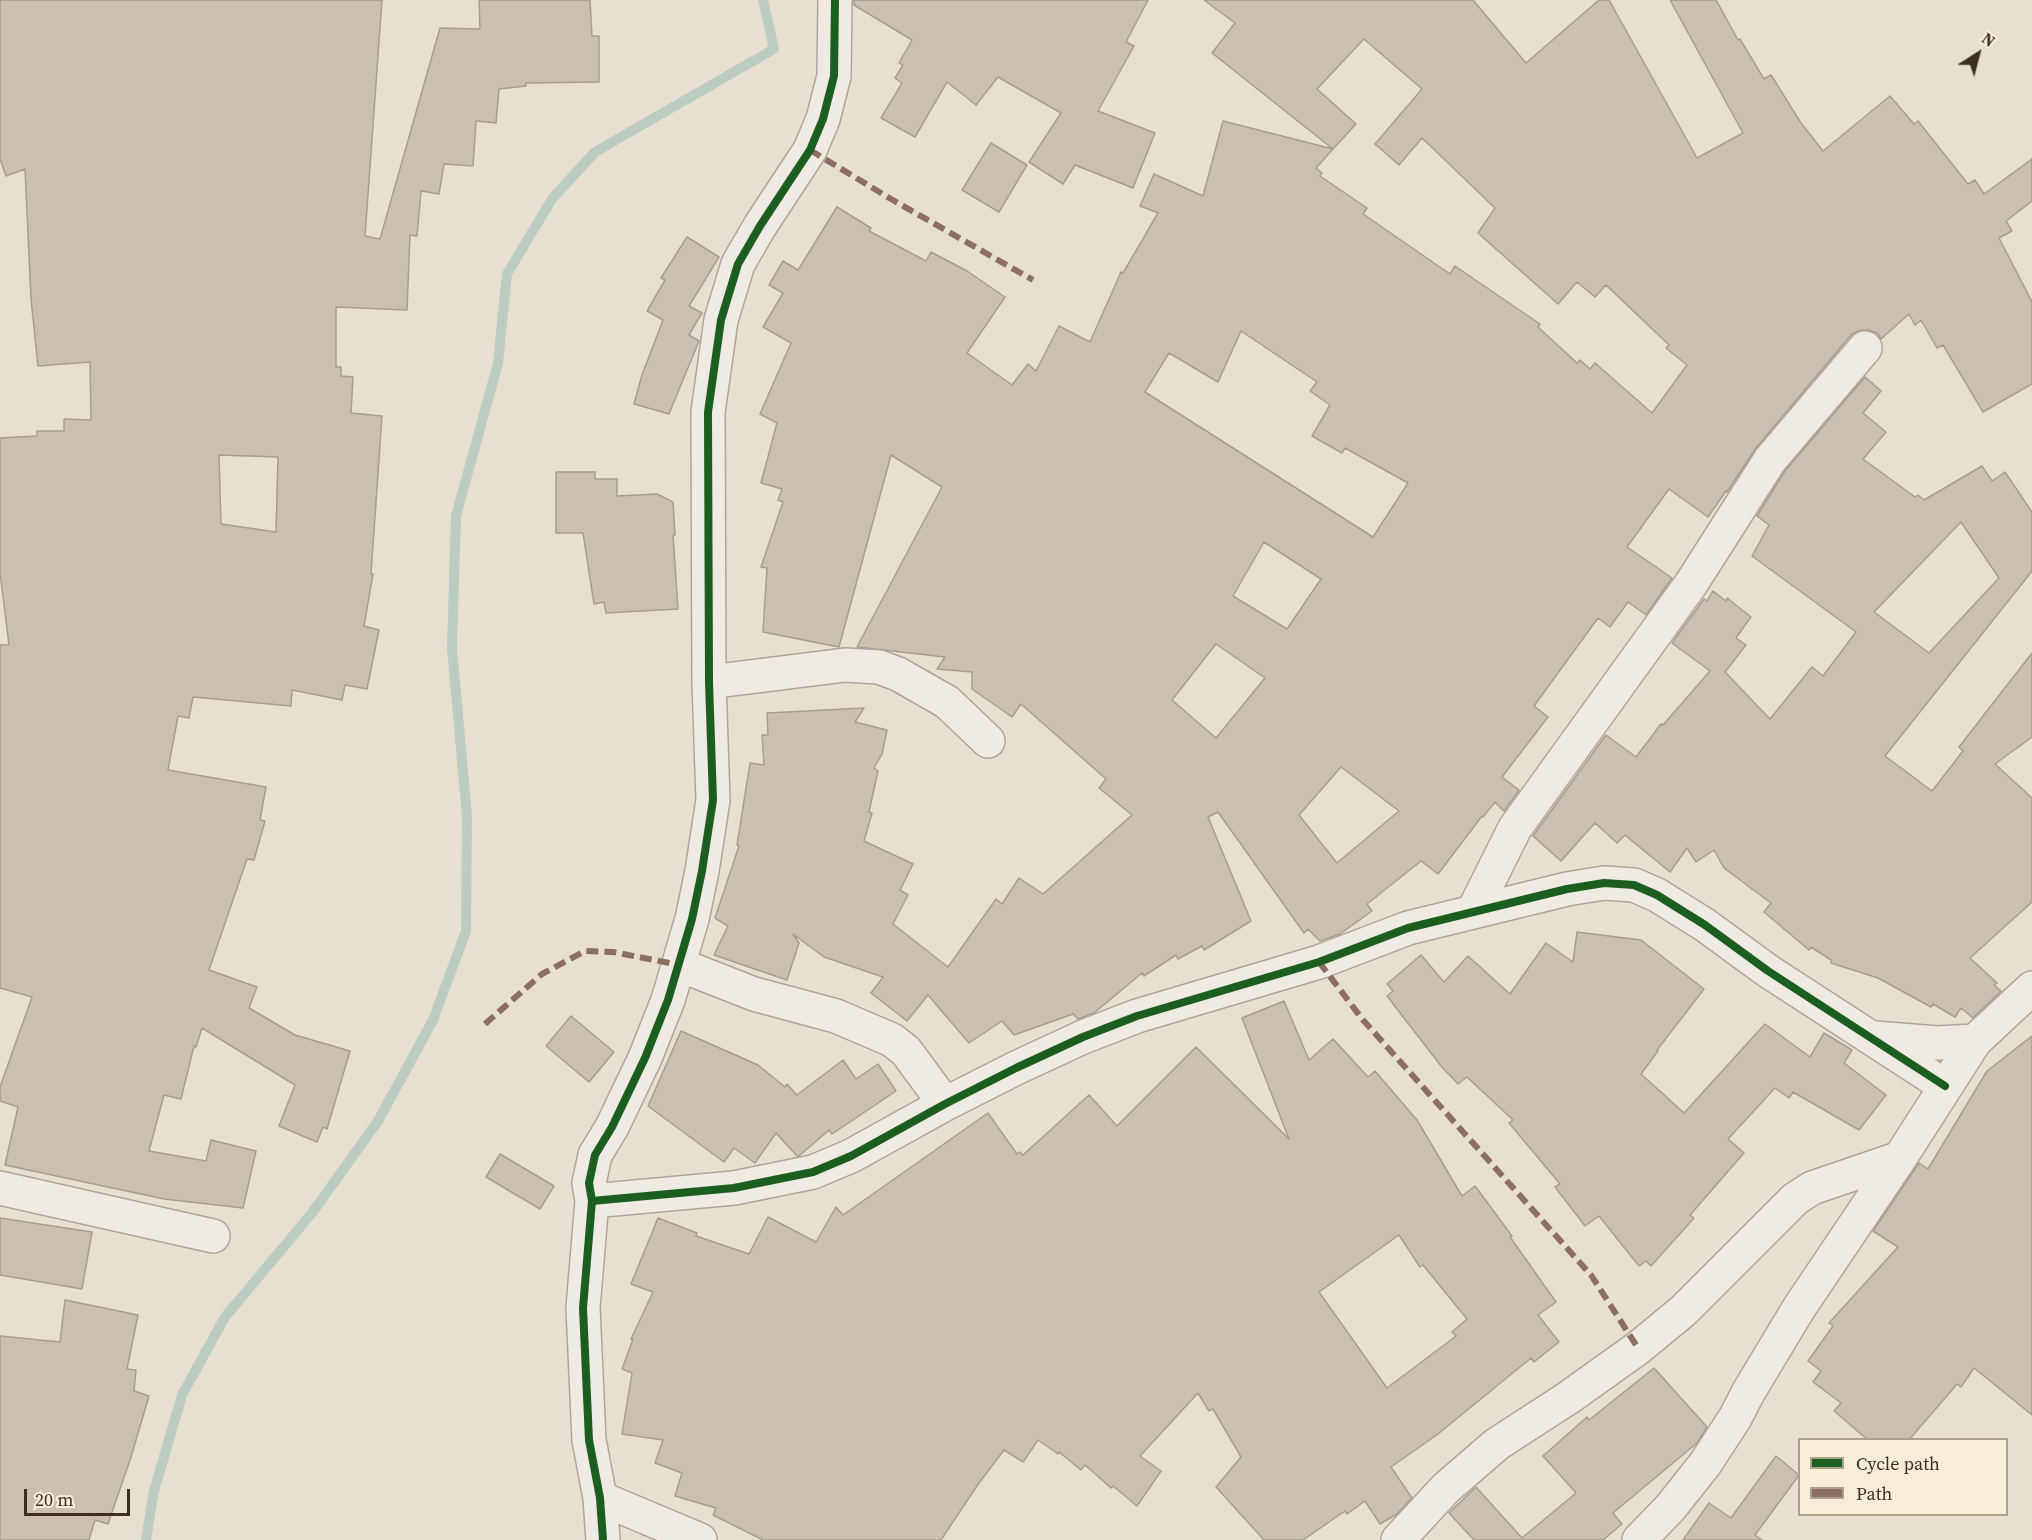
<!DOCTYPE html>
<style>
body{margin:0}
#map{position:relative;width:2032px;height:1540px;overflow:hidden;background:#e7e0d1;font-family:"Source Serif 4",serif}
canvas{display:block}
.legend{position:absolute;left:1798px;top:1438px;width:210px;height:78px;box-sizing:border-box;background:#f7eed8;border:2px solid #ada18e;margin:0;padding:8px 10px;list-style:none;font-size:18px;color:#3d2e20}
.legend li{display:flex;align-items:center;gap:12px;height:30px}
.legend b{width:30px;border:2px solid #ada18e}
.north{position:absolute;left:1948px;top:24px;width:60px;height:60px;-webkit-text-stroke:4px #f7eed8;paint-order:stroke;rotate:36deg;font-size:16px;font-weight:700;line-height:24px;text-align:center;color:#3d2e20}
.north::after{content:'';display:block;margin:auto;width:21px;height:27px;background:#3d2e20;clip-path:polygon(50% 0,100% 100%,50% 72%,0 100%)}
.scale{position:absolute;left:24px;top:1489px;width:106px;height:27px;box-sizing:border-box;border:3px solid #3d2e20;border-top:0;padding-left:8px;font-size:18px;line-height:21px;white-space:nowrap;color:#3d2e20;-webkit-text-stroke:4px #f7eed8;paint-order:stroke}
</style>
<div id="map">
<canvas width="2032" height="1540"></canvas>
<ul class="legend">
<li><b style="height:8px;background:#1b5e20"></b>Cycle path</li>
<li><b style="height:8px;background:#8d6e63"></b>Path</li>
</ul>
<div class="north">N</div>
<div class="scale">20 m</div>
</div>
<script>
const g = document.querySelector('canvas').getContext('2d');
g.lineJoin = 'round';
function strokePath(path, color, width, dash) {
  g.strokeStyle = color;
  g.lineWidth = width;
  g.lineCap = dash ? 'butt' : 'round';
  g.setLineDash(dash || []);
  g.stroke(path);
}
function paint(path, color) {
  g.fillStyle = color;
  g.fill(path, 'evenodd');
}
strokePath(new Path2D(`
 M146,1540L154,1491L182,1395L225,1317L312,1213L378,1121L433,1020L466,931L467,816L452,648L456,516L498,363L507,274L552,199L595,152L774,49L763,0`), '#bcccc2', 10);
const building = new Path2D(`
 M0,0H382L365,236L380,239L440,28L480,29L479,0H590L592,36H599V82L526,83V86L499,89L496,123L476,121L473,166L444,164L439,194L421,191L417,236L410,235L407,310L336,307V367H341V376L353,377L351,413L382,416L371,574H373L364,626L379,630L367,689L345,685L342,700L292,690L291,706L193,697L189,718L178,716L168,770L266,787L260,820L265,821L254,860L247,859L209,970L257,987L249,1008L295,1035L350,1051L327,1129L323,1127L317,1142L279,1126L295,1085L202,1028L196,1047L194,1046L181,1099L164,1095L149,1151L206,1161L211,1140L256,1151L243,1208L164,1199L5,1165L18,1107L0,1101V1087L32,997L0,988V645H9L0,572V438L37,436V431H64V419L91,420L90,362L38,366L31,299L25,169L6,176L0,159ZM219,455L278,457L276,532L221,524Z
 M854,0H1148L1126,42L1134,46L1098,111L1155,133L1133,188L1075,165L1063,184L1029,162L1061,113L998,77L976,105L947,82L915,137L881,118L902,83L895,78L903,65L899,63L912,40L854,5Z
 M1204,0H1473L1526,63L1599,0H1609L1697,158L1743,133L1670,0H1716L1738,40L1740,39L1764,79L1771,75L1801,123L1823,151L1890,96L1914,124L1918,121L1968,184L1975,180L1984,194L2032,159V201L2006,221L2012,231L1999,238L2032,302V384L1983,412L1943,345L1937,348L1921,320L1915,325L1909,314L1881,339L1877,333L1868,330L1858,331L1851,335L1756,448L1727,492L1726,491L1708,517L1669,489L1627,547L1672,578L1646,615L1628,602L1610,627L1598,618L1534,706L1548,717L1502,777L1519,790L1504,811L1495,802L1483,817L1482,816L1438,874L1421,861L1367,904L1372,911L1340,934L1320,941L1308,929L1304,933L1218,812L1208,817L1251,921L1204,950L1202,946L1178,959L1176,955L1144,976L1142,973L1094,1013L1078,1019L1073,1014L1014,1035L1002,1021L969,1043L928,995L907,1021L871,993L883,977L824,957L793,934L799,943L787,980L714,955L728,926L715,918L739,846L737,845L750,763L764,765L762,735H768L767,713L864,708L855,722L887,730L882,754L874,768L878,771L869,812L872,813L864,841L913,864L900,890L908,895L893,924L948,967L996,899L1002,904L1019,878L1043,894L1132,815L1099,788L1106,779L1021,704L1012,717L972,689V672L937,669L945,657L857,647L942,487L891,455L839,647L763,632L767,568L761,567L783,502L778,500L782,489L761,483L777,423L760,414L791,343L763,327L783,293L769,285L783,261L798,270L837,207L871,228L869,231L926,261L931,252L967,271L1005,297L967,353L1012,385L1028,364L1036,371L1059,326L1090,342L1121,272L1123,273L1158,213L1140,206L1154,174L1203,196L1223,121L1333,149L1316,168L1322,173L1320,176L1367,208L1363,214L1450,274L1455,266L1540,324L1538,327L1577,363L1580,360L1590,369L1595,363L1652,413L1687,365L1666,348L1669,345L1606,285L1595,297L1577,282L1558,304L1478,233L1495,208L1422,138L1399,165L1375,144L1422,89L1364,39L1317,89L1356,124L1333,149L1212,53L1235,23ZM1241,331L1317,382L1310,391L1330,405L1312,436L1342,453L1345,448L1408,483L1373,537L1145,392L1169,353L1218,382ZM1264,542L1321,579L1287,629L1233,596ZM1216,644L1265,678L1216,738L1172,700ZM1341,767L1399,811L1337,863L1299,815Z
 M991,143L1027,165L999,212L962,190Z
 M687,237L719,257L689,306L702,313L689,335L699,341L669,414L634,404L642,375L663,320L647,311L665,280L661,278Z
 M1865,377L1881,391L1863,413L1886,432L1863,459L1915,497L1918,495L1924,500L1982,466L1992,481L2005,472L2032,512V571L1885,756L1932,791L1963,751L1959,747L2032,653V737L1995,764L2032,798V902L1970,958L1997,983L1994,985L2001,991L1973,1018L1961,1008L1955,1017L1933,1004L1931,1007L1878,978L1831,963V960L1811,947L1809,950L1764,912L1771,903L1724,868L1714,850L1696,862L1687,848L1670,872L1625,835L1617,843L1595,823L1561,861L1533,836L1606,735L1636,757L1661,724L1663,725L1710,671L1672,643L1704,599L1707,601L1713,591L1726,601L1727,598L1751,617L1736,638L1746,645L1725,672L1770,719L1812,667L1823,676L1856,632L1752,556L1769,525L1757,516L1785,471ZM1961,522L1999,578L1929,653L1874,612Z
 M556,472H595V479H617V496L657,494L673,502L675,535H673L678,609L606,613L604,602L594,604L583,533H556Z
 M1577,932L1641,940L1704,989L1657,1050L1658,1051L1641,1074L1684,1113L1765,1024L1810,1057L1824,1033L1852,1050L1844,1063L1886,1095L1859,1130L1793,1092L1789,1098L1775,1088L1728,1139L1744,1153L1690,1215L1694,1218L1651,1266L1646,1261L1639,1266L1599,1216L1585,1226L1555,1187L1560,1184L1509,1123L1513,1120L1467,1077L1458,1084L1441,1066L1387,996L1393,991L1387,984L1421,955L1444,982L1468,956L1510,994L1546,943L1573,962Z
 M1284,1001L1309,1060L1333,1039L1368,1077L1375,1071L1417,1120L1462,1196L1475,1186L1512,1236L1510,1237L1556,1302L1538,1315L1559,1342L1534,1362L1531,1358L1438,1434L1391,1467L1412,1498L1397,1514L1380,1524L1365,1501L1347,1514L1345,1511L1303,1540H1264L1216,1487L1241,1457L1213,1409L1209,1411L1198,1393L1140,1456L1161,1471L1137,1506L1113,1486L1111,1488L1085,1465L1081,1470L1059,1452L1058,1454L1038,1440L1023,1462L1004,1450L979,1483L941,1540H763L713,1515L716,1508L675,1496L682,1473L655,1463L663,1440L622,1434L632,1373L622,1369L633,1339H631L653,1292L631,1284L658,1218L697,1233L696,1236L749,1254L768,1217L816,1242L836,1207L843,1215L988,1113L1017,1154L1020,1152L1023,1155L1089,1095L1117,1126L1196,1047L1289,1139L1242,1018ZM1399,1235L1420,1267L1423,1265L1467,1319L1452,1332L1456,1336L1387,1388L1319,1292Z
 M571,1016L614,1052L589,1082L546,1046Z
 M681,1031L758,1065L785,1087L787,1084L797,1095L843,1060L856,1079L878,1064L896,1091L832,1134L829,1130L799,1156H797L776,1133L755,1163L734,1148L724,1162L648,1106Z
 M2032,1036V1415L1974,1368L1961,1387L1957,1384L1909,1440H1868L1834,1411L1841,1403L1813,1382L1821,1371L1808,1361L1833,1326L1829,1323L1898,1247L1873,1231L1919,1163L1928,1169L1987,1071Z
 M500,1154L554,1186L540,1209L486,1177Z
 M0,1218L92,1232L82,1289L0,1275Z
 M65,1300L138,1315L127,1369L136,1370L134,1391L149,1396L131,1457L108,1524L95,1520L89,1540H0V1336L60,1342Z
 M1654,1368L1707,1427L1697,1443L1613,1513L1622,1524L1603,1540H1474L1449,1513L1476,1487L1522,1538L1576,1493L1543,1456L1587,1417L1589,1420Z
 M1776,1456L1799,1475L1755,1535L1762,1540H1683L1709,1503L1731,1518Z`);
paint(building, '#cbbfb2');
strokePath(building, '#a89c90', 1.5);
const minor = new Path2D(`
 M709,682L845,665L879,667L898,674L947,702L988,741
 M1473,912L1515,828L1691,584L1770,460L1865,348
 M680,965L754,994L836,1016L892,1040L906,1051L945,1104
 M1875,1038L1937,1043L1975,1041
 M0,1188L213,1236
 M592,1201L734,1188L813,1172L851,1156L945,1104L1016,1068L1083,1037L1137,1016L1319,962L1408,928L1567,889L1604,883L1634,885L1657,895L1705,925L1768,971L1945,1086
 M600,1498L700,1540
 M603,1540L600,1498L589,1440L583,1308L592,1201L589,1183L595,1155L612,1127L645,1058L668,1000L692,919L702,871L713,800L709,682L708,412L721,320L738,264L760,226L810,150L823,119L834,76L835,0
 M1398,1540L1446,1488L1497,1444L1568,1398L1638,1348L1683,1311L1795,1199L1812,1188L1900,1158
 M1639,1540L1670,1508L1705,1464L1735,1418L1749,1391L1799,1308L1900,1158L1975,1041L2032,988`);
strokePath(minor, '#ada599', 36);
strokePath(minor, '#efebe3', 33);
strokePath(new Path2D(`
 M810,150L891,199L1033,280
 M1319,962L1363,1020L1591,1275L1638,1348
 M485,1024L542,974L585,951L613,952L680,965`), '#8d6e63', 6, [12, 6]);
strokePath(new Path2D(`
 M592,1201L734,1188L813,1172L851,1156L945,1104L1016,1068L1083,1037L1137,1016L1319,962L1408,928L1567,889L1604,883L1634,885L1657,895L1705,925L1768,971L1945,1086
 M603,1540L600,1498L589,1440L583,1308L592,1201L589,1183L595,1155L612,1127L645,1058L668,1000L692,919L702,871L713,800L709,682L708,412L721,320L738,264L760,226L810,150L823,119L834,76L835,0`), '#1b5e20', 8);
</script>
